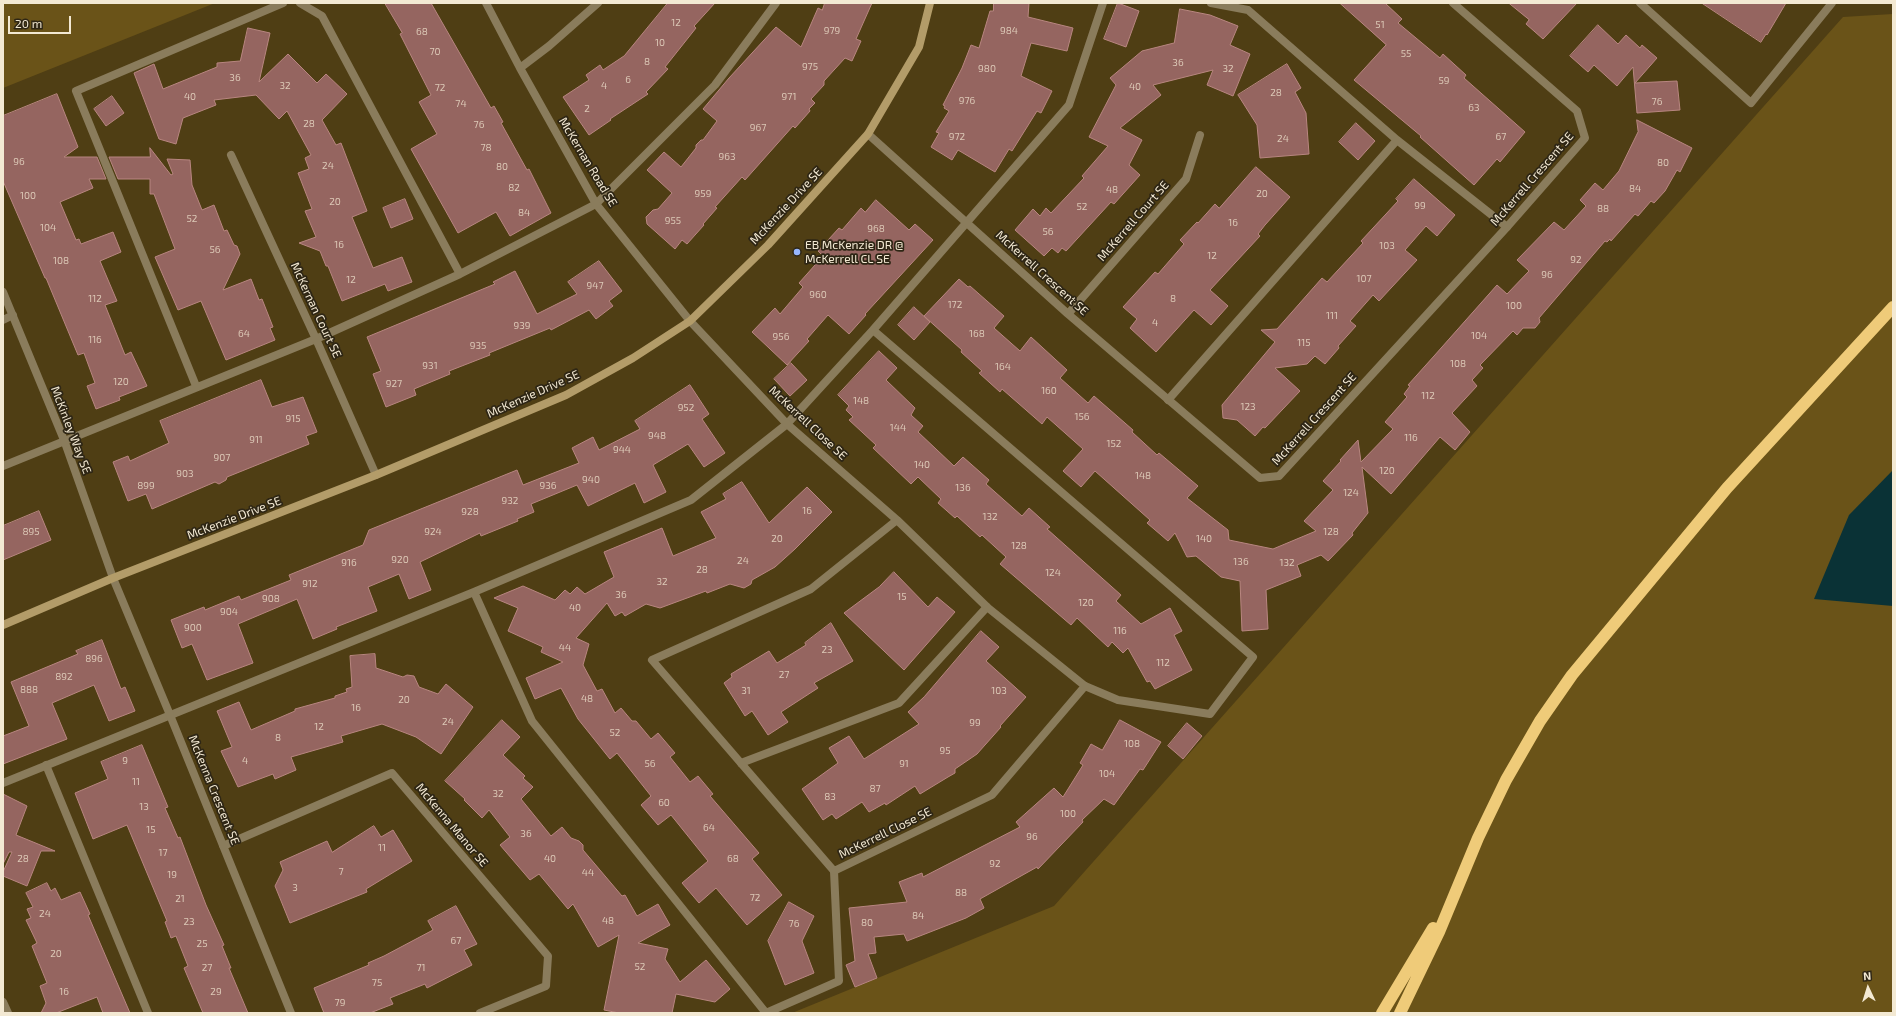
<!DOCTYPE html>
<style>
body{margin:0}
#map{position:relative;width:1896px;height:1016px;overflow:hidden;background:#4f3e14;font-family:"Exo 2",sans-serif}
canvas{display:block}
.frame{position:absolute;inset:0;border:4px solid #f3e9d3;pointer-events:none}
.north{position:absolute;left:1848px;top:968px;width:40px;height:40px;-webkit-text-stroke:3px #2e2615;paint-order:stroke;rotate:356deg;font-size:11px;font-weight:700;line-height:16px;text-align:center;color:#f3e9d3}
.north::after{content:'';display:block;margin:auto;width:14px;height:18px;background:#f3e9d3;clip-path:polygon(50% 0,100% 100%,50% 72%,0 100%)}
.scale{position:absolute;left:8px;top:16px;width:63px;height:18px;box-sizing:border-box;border:2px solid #f3e9d3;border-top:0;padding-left:5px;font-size:12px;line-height:14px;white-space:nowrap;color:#f3e9d3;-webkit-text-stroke:3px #2e2615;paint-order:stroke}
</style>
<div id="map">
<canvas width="1896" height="1016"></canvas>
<div class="frame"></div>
<div class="north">N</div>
<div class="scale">20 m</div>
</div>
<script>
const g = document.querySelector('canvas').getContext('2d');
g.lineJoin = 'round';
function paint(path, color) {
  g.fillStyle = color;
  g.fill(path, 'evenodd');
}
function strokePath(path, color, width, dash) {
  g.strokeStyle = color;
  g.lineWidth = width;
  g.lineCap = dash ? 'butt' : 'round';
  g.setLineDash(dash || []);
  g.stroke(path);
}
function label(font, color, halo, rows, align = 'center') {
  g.font = font + ' "Exo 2",sans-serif';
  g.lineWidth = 3.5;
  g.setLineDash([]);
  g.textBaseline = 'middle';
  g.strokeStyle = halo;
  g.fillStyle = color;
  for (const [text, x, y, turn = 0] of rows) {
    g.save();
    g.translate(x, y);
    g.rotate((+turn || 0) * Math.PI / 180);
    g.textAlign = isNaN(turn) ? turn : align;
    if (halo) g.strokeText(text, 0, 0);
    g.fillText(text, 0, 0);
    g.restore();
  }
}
paint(new Path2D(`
 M3,3H215L3,88Z
 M1893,14V1013H792L1054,906L1843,17Z`), '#6a5318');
paint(new Path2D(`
 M1893,470V606L1814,599L1849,515Z`), '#0a3236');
const building = new Path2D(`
 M385,3H431L491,108L494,106L503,122L501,123L527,170L529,169L551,213L510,236L496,212L458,233L411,149L437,134L419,102L431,95L400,34L402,33Z
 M668,3H715L694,26L696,28L665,67L668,69L646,92L648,94L610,119L611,120L589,135L563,97L589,80L586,75L600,65L603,70L624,56Z
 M825,3H872L856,39L861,41L852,61L845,58L824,81V85L811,99L815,103L809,109L810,111L795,128L793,126L745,180L742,177L715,207L717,208L703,224L704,225L687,244L682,240L675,249L647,224L646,217L653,210L658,209L672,193L647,170L664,152L681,167L696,148V145L701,140H703L717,121L703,109L729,78L776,27L801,47L818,8L822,10Z
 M994,3H1029L1028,17L1073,28L1067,51L1031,43L1021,76L1052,91L1041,113L1037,111L1012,151L1009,149L995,172L958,150L952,160L931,147L939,133L936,132L949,111L944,108L945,106L943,105L962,68L971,45L979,48L990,11H993Z
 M1118,3L1139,11L1126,47L1104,39Z
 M1340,3H1385L1402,19L1398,23L1440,58L1443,54L1466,75L1464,78L1525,132L1500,162L1497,159L1474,185L1420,137L1421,136L1354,80L1386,45Z
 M1509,3H1577L1543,39L1526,24L1529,20Z
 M1702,3H1786L1767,35L1766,34L1761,42Z
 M1180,9L1210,15L1238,26L1230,45L1250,54L1233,96L1207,85L1213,70L1153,85L1161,95L1120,128L1142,140L1129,165L1140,175L1114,204L1111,202L1066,251L1062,248L1058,253L1052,248L1044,256L1015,230L1033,209L1040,216L1046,208L1051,213L1084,178L1082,176L1108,146L1089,137L1116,85L1110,78L1142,51L1174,43Z
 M1598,25L1618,44L1626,35L1640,48L1642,45L1657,58L1635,83L1677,81L1680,110L1637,113L1633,67L1617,86L1594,65L1588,72L1570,56Z
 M248,28L270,33L259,82L288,54L317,83L326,74L347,94L322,120L336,145L341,143L367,211L352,217L373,268L402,257L412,282L388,291L385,284L342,301L328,266H326L320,251L299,243L316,237L305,211L312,209L298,173L309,169L305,158L311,155L287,111L279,119L256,95L214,100L216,105L183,118L176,144L159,139L134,73L154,64L163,89L217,67V63L240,61Z
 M1287,64L1301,88L1295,92L1306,113L1309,154L1260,158L1257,125L1238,95Z
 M57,94L78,147L64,157H97L106,179H89L93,188L60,202L76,240L79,239L81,244L113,232L121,252L100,261L117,301L105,305L125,355L131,352L147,386L119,397L120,400L96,409L87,386L95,383L84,353L78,355L46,278H45L3,181V116Z
 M112,96L124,113L106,126L94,109Z
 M1637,120L1692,148L1680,172L1677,170L1665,191L1654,203L1651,201L1638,216L1635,214L1611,241L1610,239L1607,242L1605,241L1539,318L1540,322L1535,328H1523L1517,335L1513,331L1480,365L1483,368L1472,380L1477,386L1452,413L1470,432L1455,450L1440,437L1391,494L1362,467L1368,513L1352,533L1353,535L1328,561L1321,555L1297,565L1301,576L1266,590L1268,629L1242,631L1240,581L1221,577L1196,556L1187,557L1175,533L1168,541L1147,523L1150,520L1095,471L1081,487L1063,471L1083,449L1047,417L1042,424L1002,389L1000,392L979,373L982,371L961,352L962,350L924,316L959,279L968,287L970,286L1004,316L994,328L1020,351L1031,337L1067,370L1060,378L1088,403L1094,396L1133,430L1132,432L1157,455L1159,453L1198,486L1187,498L1228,530L1229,540L1273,549L1316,531L1304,521L1333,490L1323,481L1341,461L1340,460L1358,440L1361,462L1393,429L1385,422L1407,397L1404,394L1410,386L1408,385L1434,356L1497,285L1507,294L1529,271L1517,260L1554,222L1564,230L1586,206L1580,200L1595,183L1603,190L1619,171L1638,132Z
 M1356,123L1375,141L1358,160L1339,142Z
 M150,148L171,175L173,174L167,159L190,160L192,185L202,210L214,205L224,231L227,230L234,245L237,246L240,254L223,290L251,279L259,300L262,299L273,327L270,328L275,340L226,360L201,301L178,310L155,257L175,249L154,194H150V179H118L109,157H150Z
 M1256,167L1290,197L1265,225L1258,234L1260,236L1210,290L1228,306L1211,325L1194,310L1156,352L1130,328L1137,319L1123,307L1155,272L1158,274L1184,244L1180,240L1197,222L1198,223L1215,204L1219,208Z
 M1414,179L1455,215L1437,236L1426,226L1405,250L1417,260L1379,301L1373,295L1350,321L1356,326L1338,346L1339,348L1325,364L1315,356L1307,364L1275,368L1300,391L1265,428L1263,427L1255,436L1237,420L1223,418L1222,405L1275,342L1261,330L1277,329L1322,278L1327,282L1363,243L1361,241L1398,201L1396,199Z
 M405,199L413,219L391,228L383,208Z
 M876,200L909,230L915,224L933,240L865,314L866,315L849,334L828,315L807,339L809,341L787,365L752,332L775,308L780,314L803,287L799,283L823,256L818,251L839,228L842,230L861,208L865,212Z
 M599,261L622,291L609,301L613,306L596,319L589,310L551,330L550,328L489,353L490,355L449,371L450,374L414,389L416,395L386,407L373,374L381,371L367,337L495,284L493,282L515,271L537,314L577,294L568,282Z
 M914,307L930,322L914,340L898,325Z
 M879,351L897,368L886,380L915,408L911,415L923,426L918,432L954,466L963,457L989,480L986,484L1022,516L1029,508L1050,527L1047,529L1121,595L1116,601L1141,624L1170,608L1182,631L1174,635L1192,670L1155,689L1150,681L1147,682L1128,648L1123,653L1112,642L1108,647L1077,618L1071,625L1000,564L1006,557L982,535L980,537L957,516L955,518L938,503L941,499L918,477L911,484L873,448L876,445L849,420L853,417L846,410L849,406L838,395Z
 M791,363L807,380L790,396L774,379Z
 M261,380L272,407L303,397L317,432L306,436L309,444L227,477L226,480L219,484L215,482L152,509L146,494L128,501L113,462L128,456L130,461L169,443L160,421Z
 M690,385L709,414L702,419L725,453L704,467L688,444L653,465L666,492L644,503L635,483L588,506L577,485L531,504L534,512L517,519L518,521L481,536L480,533L420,562L431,590L409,599L399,574L368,587L377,611L336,627L337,629L313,639L297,599L238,624L253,663L207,680L192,644L182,648L171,620L204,607L205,610L239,596L241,600L291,580L289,575L363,545L369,530L517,470L523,485L579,463L572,448L593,437L599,450L640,429L635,421Z
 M742,482L769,523L807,487L832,512L795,549L775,567L752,580L751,584L744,588L730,584L707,593L706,591L660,608L646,604L625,616L622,612L615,616L607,603L576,638L589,644L583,665L597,691L602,689L615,713L621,708L632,721H636L651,739L658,733L675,753L670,757L690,782L698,776L713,794L710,796L759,853L752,859L782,895L747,925L716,888L699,903L682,883L708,861L671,815L658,825L641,805L651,796L617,753L610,759L578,719L561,688L535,699L526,678L563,662L541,652L543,647L508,631L518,608L494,598L523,586L555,600L565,590L570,594L577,587L585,594L614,577L604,552L662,528L673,556L716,538L701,512L726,499L723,494Z
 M39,511L51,540L3,560V526Z
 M894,572L928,607L937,597L955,612L904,670L844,613L879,587Z
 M831,623L853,661L814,683L818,688L781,712L788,722L768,735L752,711L745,716L724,683L732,677L731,674L769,651L777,663L806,645L805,643Z
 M981,631L999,647L986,661L1026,697L1000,726L1001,727L977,754L955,769V773L948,777L920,794L915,786L886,805L885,803L869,812L862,802L836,819L832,814L823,820L802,789L838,763L829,748L849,736L864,759L919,724L908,712L924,697Z
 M102,640L121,689L125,687L135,711L109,721L94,685L52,703L67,739L3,764V736L29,726L11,682L78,654L76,651Z
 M375,654L376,668L403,677L407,675L414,676L419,687L438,694L446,684L473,707L441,754L416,737L382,724L341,736L343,742L291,757L296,770L275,779L273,774L238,787L221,751L232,747L217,711L239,702L251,730L295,711V709L335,698V696L347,692L346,689L352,687L350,656Z
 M502,720L520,737L503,755L525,776L523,778L533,787L521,799L551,836L562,827L571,838L579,841L583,845V850L622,896L625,895L637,916L658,904L670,925L638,943L668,949L665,959L680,982L706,960L730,989L715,1002L676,994L672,1013H619L604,1010L619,935L598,947L573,904L568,909L539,874L530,880L500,845L510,837L489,810L482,818L464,800L465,799L445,781Z
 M1120,720L1161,742L1143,770L1140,769L1114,805L1104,799L1082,820L1083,822L1038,869L1037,867L980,899L984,908L966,918L907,941L904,934L874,937L876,953L868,954L877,978L855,987L846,965L855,961L849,908L907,902L899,882L922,873L923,877L1020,827L1016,822L1054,788L1063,797L1083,765L1080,763L1091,744L1102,750Z
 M1187,723L1202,736L1183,759L1168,746Z
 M142,745L168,807L165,808L178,838L180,837L206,905L224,945L222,946L231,968H229L248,1013H203L184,968L188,966L176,936L171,938L165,922L167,921L127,825L93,839L75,793L108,779L101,762Z
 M3,794L27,806L16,835L55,851H41L27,886L3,876V872L12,852H9L3,864Z
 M374,826L381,837L393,830L412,861L366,889L367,892L290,923L275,886L283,870L280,862L327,841L332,852Z
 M47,883L51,891L55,888L61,900L80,892L90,914L88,915L130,1013H103L97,997L56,1013H41L46,1003L40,986L47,983L32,946L37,943L26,920L31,918L27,909L33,907L26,893Z
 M789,902L814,916L802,941L814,973L785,985L768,941Z
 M456,906L477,944L464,950L472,965L427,988L425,984L390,998L393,1004L370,1013H324L314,988L369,965L368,963L384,956L433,930L428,921Z`);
paint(building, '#956560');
strokePath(building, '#b88680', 1);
strokePath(new Path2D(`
 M300,3L322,16L460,274
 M1211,3L1248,10L1397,140L1507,227
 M1640,3L1751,103L1832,3
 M873,330L1253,657L1210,714L1118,700L1085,686
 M196,386L76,91L283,3
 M1168,400L1397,140
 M3,466L316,339L460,274L596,204L715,85L776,3
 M474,592L532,721L766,1013L839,981L834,871
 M741,763L899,703L987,607
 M46,765L148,1013
 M3,783L474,592L691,500L787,424L873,330L1069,105L1103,3`), '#8a7c5c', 8);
strokePath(new Path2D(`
 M486,3L520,68L596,204L690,321L787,424L897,520L987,607L1085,686L992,795L834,871L652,660L811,589L897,520
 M520,68L549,46L598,3
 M868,134L1068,314L1260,478L1279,476L1507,227L1585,138L1577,111L1453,3
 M231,155L316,339L376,475
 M3,292L64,440L113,578L170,715L291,1013
 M1068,314L1186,179L1200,135
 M3,320L13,315
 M223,846L392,773L548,956L546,986L480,1013
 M3,1002L8,1013`), '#8a7c5c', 8);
strokePath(new Path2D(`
 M3,625L113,578L376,475L566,395L633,358L690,321L768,245L868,134L919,47L930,3`), '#b39c69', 8);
strokePath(new Path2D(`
 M1382,1013L1433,928
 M1400,1013L1439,932L1478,838L1506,780L1540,721L1572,675L1727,488L1893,307`), '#efcb79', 12);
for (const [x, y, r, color] of [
 [797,252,4,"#97b6fd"]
]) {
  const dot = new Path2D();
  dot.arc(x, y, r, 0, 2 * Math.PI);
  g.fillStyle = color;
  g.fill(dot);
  strokePath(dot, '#2e2615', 1.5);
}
label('10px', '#dcc8b6', null, [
 ["12",676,23],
 ["51",1380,25],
 ["979",832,31],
 ["984",1009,31],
 ["68",422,32],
 ["10",660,43],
 ["70",435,52],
 ["55",1406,54],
 ["8",647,62],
 ["36",1178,63],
 ["975",810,67],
 ["980",987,69],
 ["32",1228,69],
 ["36",235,78],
 ["6",628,80],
 ["59",1444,81],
 ["32",285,86],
 ["4",604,86],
 ["40",1135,87],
 ["72",440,88],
 ["28",1276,93],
 ["40",190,97],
 ["971",789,97],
 ["976",967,101],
 ["76",1657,102],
 ["74",461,104],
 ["63",1474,108],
 ["2",587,109],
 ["28",309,124],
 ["76",479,125],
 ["967",758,128],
 ["972",957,137],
 ["67",1501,137],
 ["24",1283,139],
 ["78",486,148],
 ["963",727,157],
 ["96",19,162],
 ["80",1663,163],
 ["24",328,166],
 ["80",502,167],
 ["82",514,188],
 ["84",1635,189],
 ["48",1112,190],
 ["959",703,194],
 ["20",1262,194],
 ["100",28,196],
 ["20",335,202],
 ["99",1420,206],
 ["52",1082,207],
 ["88",1603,209],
 ["84",524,213],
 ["52",192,219],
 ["955",673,221],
 ["16",1233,223],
 ["104",48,228],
 ["968",876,229],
 ["56",1048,232],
 ["16",339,245],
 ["103",1387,246],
 ["56",215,250],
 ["12",1212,256],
 ["92",1576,260],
 ["108",61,261],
 ["96",1547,275],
 ["107",1364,279],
 ["12",351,280],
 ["947",595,286],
 ["960",818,295],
 ["112",95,299],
 ["8",1173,299],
 ["172",955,305],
 ["100",1514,306],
 ["111",1332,316],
 ["4",1155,323],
 ["939",522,326],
 ["64",244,334],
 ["168",977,334],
 ["104",1479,336],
 ["956",781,337],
 ["116",95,340],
 ["115",1304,343],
 ["935",478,346],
 ["108",1458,364],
 ["931",430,366],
 ["164",1003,367],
 ["120",121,382],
 ["927",394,384],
 ["160",1049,391],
 ["112",1428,396],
 ["148",861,401],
 ["123",1248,407],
 ["952",686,408],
 ["156",1082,417],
 ["915",293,419],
 ["144",898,428],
 ["948",657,436],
 ["116",1411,438],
 ["911",256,440],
 ["152",1114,444],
 ["944",622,450],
 ["907",222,458],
 ["140",922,465],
 ["120",1387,471],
 ["903",185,474],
 ["148",1143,476],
 ["940",591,480],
 ["899",146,486],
 ["936",548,486],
 ["136",963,488],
 ["124",1351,493],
 ["932",510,501],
 ["16",807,511],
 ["928",470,512],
 ["132",990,517],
 ["895",31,532],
 ["924",433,532],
 ["128",1331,532],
 ["20",777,539],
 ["140",1204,539],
 ["128",1019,546],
 ["920",400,560],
 ["24",743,561],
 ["136",1241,562],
 ["916",349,563],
 ["132",1287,563],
 ["28",702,570],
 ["124",1053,573],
 ["32",662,582],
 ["912",310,584],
 ["36",621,595],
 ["15",902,597],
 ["908",271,599],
 ["120",1086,603],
 ["40",575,608],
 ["904",229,612],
 ["900",193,628],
 ["116",1120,631],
 ["44",565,648],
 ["23",827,650],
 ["896",94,659],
 ["112",1163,663],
 ["27",784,675],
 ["892",64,677],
 ["888",29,690],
 ["31",746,691],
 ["103",999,691],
 ["48",587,699],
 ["20",404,700],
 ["16",356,708],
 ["24",448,722],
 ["99",975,723],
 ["12",319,727],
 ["52",615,733],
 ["8",278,738],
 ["108",1132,744],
 ["95",945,751],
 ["9",125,761],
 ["4",245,761],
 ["56",650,764],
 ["91",904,764],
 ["104",1107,774],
 ["11",136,782],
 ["87",875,789],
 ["32",498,794],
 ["83",830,797],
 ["60",664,803],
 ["13",144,807],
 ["100",1068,814],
 ["64",709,828],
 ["15",151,830],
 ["36",526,834],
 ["96",1032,837],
 ["11",382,848],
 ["17",163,853],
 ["28",23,859],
 ["40",550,859],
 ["68",733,859],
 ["92",995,864],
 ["7",341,872],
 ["44",588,873],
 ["19",172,875],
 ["3",295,888],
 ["88",961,893],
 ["72",755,898],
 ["21",180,899],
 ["24",45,914],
 ["84",918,916],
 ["48",608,921],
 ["23",189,922],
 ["80",867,923],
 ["76",794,924],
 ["67",456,941],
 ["25",202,944],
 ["20",56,954],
 ["52",640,967],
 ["27",207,968],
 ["71",421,968],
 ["75",377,983],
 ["16",64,992],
 ["29",216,992],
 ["79",340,1003]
]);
label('12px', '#f3e9d3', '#2e2615', [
 ["McKernan Road SE",588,162,59],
 ["McKerrell Crescent SE",1532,179,-49],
 ["McKenzie Drive SE",786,206,-47],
 ["McKerrell Court SE",1133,221,-49],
 ["McKerrell Crescent SE",1042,273,42],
 ["McKernan Court SE",316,310,65],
 ["McKenzie Drive SE",533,394,-24],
 ["McKerrell Crescent SE",1314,419,-48],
 ["McKerrell Close SE",808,423,43],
 ["McKinley Way SE",71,430,69],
 ["McKenzie Drive SE",234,518,-21],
 ["McKenna Crescent SE",214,790,68],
 ["McKenna Manor SE",452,825,50],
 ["McKerrell Close SE",885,833,-26]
]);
label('12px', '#f3e9d3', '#2e2615', [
 ["EB McKenzie DR @",805,245],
 ["McKerrell CL SE",805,259]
], 'left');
</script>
